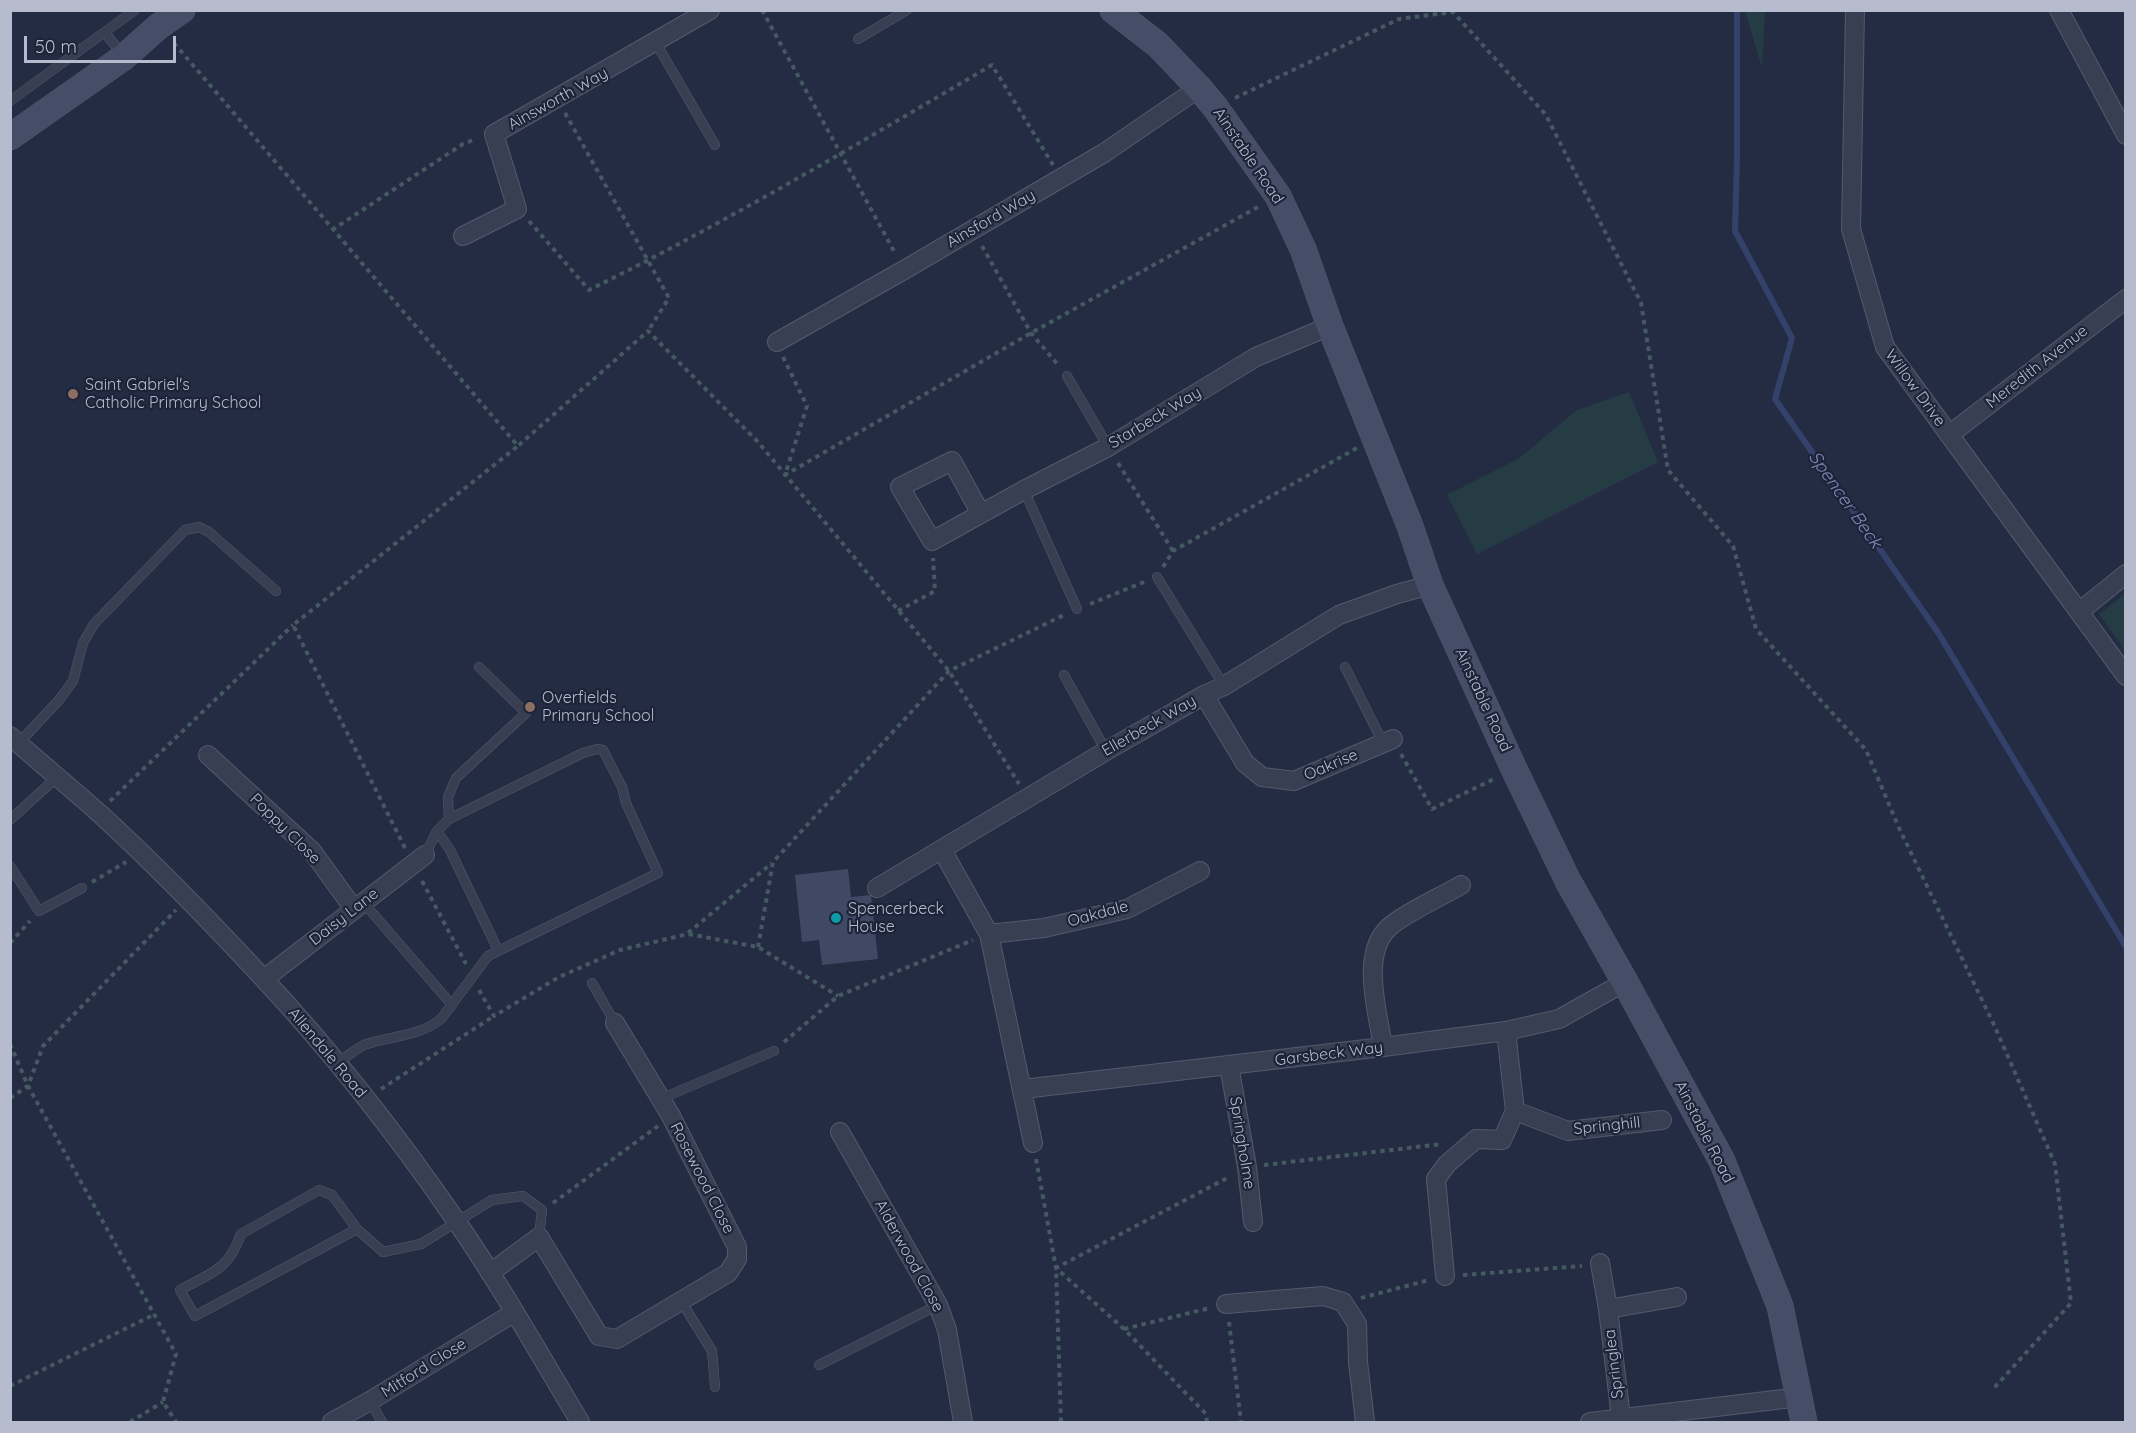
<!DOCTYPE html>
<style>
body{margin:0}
#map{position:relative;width:2136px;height:1433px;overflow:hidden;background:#242c44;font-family:Quicksand,sans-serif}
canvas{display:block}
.frame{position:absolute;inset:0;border:12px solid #b6bbcd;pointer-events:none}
.scale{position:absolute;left:24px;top:36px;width:152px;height:27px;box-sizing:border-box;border:3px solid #b6bbcd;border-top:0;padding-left:8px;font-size:18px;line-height:21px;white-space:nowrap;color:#b6bbcd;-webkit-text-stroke:4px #1d2439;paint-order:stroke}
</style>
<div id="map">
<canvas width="2136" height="1433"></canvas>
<div class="frame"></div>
<div class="scale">50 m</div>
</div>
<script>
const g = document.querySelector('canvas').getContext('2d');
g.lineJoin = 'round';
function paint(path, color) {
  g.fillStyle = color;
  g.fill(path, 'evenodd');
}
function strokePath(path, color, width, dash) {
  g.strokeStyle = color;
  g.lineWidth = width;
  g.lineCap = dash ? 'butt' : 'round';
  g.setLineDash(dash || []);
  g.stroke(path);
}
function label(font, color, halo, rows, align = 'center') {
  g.font = font + ' Quicksand,sans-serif';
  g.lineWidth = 4.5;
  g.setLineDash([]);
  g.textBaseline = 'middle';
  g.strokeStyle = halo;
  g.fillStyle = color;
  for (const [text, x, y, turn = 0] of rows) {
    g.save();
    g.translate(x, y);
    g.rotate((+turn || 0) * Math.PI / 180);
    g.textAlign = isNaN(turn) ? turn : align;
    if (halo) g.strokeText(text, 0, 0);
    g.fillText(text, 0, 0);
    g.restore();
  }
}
paint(new Path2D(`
 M1745,11H1765L1762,68Z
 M1629,392L1658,462L1477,554L1447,495L1518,459L1577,410Z
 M2125,594V650L2099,614Z`), '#263c45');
strokePath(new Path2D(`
 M1737,10V159L1735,231L1792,338L1775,399L1939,634L2126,947`), '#34416b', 6);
paint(new Path2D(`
 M848,869L851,897L871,895L878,959L822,965L819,940L802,942L795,875Z`), '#404964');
const lane = new Path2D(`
 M105,33L122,54
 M858,39L907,10
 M656,43L715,145
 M10,101L135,10
 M1067,376L1108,447
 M1024,490L1077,609
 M1157,577L1224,686
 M1345,667L1383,743
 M1064,675L1106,751
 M19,743L59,700L73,681L83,643L94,624L185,530L199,527L209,532L276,591
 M449,819L448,797L456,778L526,713L479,667
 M10,820L56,778
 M437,831L450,850L498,950
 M10,866L39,911L82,888
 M363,902L452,1005
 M592,983L615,1023
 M337,1064C346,1057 354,1050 364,1045C389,1036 419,1037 441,1019L488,956L658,873L626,803L622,787L603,750L597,749L583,753L449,819L437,831L425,855
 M660,1099L774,1051
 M357,1229L332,1195L319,1190L241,1234C228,1271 212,1272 180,1290L195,1316L357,1229L383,1252L421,1244L492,1200L523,1196L542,1210L539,1237
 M681,1301L712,1351L715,1387
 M819,1365L938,1305
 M370,1401L382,1422`);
const street = new Path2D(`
 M1855,10L1851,229L1885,347L2126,676
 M2059,10L2126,135
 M463,236L517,209L494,134L710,10
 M777,342L904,270L1104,153L1199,88
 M1949,435L2126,299
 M981,514L952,461L900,487L932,541L1024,490L1108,447L1256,357L1330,326
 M2079,612L2126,574
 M1204,695L1245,763L1262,777L1294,781L1393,739
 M10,736C39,762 70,787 99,813C156,865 210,921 262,977C333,1053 398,1136 457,1222C501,1286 540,1355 580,1422
 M208,755L312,851L354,909
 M942,850L989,934L1033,1143
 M877,888L1106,751L1204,695L1224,686L1339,615L1397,594L1430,585
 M989,934L1044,928L1127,909L1200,871
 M264,979L425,855
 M1506,1031L1515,1111
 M1383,1047C1378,1012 1358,949 1393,924C1413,909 1439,898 1461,885
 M1229,1065L1247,1167L1253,1222
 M1023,1089L1383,1047L1506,1031L1559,1019L1625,982
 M840,1132L938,1305L947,1330L963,1422
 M1600,1263L1608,1309L1621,1418
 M490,1273L539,1237L599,1336L617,1339L728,1273L737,1259V1247L671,1116L615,1023
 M1445,1276L1436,1179L1447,1164L1476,1139L1502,1140L1515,1111L1568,1131L1662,1120
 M1226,1304L1323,1296L1343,1302L1357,1324L1358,1362L1365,1422
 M1608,1309L1677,1297
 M332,1422L370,1401L515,1312
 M1590,1422L1800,1397`);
const secondary = new Path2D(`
 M1113,10L1158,45L1199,88L1215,107L1278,196L1303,249L1330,326L1410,526L1430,585L1514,769L1568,881L1625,982L1722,1161L1780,1306L1804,1422
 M10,137L124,57L159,26L182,10`);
strokePath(lane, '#545a6e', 10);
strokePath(street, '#545a6e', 20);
strokePath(secondary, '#545a6e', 27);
strokePath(new Path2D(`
 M762,10L895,253
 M174,43L518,446L648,331L758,442L949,671L1019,784
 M1235,98L1399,19L1453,12L1546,115L1641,303L1668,470L1733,546L1756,629L1866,750L1899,828L1995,1027L2055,1164L2071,1303L1994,1388
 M565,113L669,298L648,331
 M529,221L589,290C727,222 859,143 992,65L1053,165
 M332,230L463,144L476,139
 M982,246L1031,333L1059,366
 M783,357L807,406L785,475L1031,333L1258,207
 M1118,463L1173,551
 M1163,567L1173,551L1357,448
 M1090,604L1144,582
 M898,611L935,591L933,558
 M1401,754L1432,809L1494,779
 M110,801L293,625
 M405,848L293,625L518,446
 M422,881L466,964
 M92,882L126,862
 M688,933L772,863
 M10,943L30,921
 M758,947L773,862L949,671L1066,614
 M479,990L494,1016L559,977L620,950L688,934L758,947L838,996
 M784,1042L838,996L973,940
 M10,1044L28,1086L176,1354L163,1402L176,1422
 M381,1089L494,1016
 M10,1098L28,1086L43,1046L176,910
 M1036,1159L1056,1268L1124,1329L1206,1414L1207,1422
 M1264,1165L1442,1144
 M553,1203L658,1126
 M1463,1275L1582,1266
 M1361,1298L1429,1280
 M1229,1322L1241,1422
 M1124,1329L1210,1308
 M10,1386L155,1314
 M130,1422L163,1402
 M1061,1422L1056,1268L1229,1177`), '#445961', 4, [4.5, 4.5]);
strokePath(lane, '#383f53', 9);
strokePath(street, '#383f53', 18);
strokePath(secondary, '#464d67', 26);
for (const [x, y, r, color] of [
 [73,394,6,"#8d6e63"],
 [530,707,6,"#8d6e63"],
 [836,918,6,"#0f9aa8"]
]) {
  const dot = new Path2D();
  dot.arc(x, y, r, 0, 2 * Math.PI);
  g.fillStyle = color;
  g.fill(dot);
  strokePath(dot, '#1d2439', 2);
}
label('16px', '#b6bbcd', '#1d2439', [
 ["Ainsworth Way",558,99,-29],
 ["Ainstable Road",1248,156,56],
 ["Ainsford Way",991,219,-30],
 ["Meredith Avenue",2037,367,-38],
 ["Willow Drive",1915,388,54],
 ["Starbeck Way",1155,418,-31],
 ["Ainstable Road",1483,700,65],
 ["Ellerbeck Way",1149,726,-30],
 ["Oakrise",1331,765,-23],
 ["Poppy Close",285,829,45],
 ["Oakdale",1098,914,-15],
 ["Daisy Lane",344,917,-38],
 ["Allendale Road",327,1053,50],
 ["Garsbeck Way",1329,1054,-7],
 ["Springhill",1607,1126,-6],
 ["Ainstable Road",1704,1132,63],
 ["Springholme",1242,1143,81],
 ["Rosewood Close",702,1178,63],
 ["Alderwood Close",909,1256,61],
 ["Springlea",1614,1364,-97],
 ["Mitford Close",424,1368,-32]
]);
label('16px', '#b6bbcd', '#1d2439', [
 ["Saint Gabriel's",85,385],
 ["Catholic Primary School",85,403],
 ["Overfields",542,698],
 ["Primary School",542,716],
 ["Spencerbeck",848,909],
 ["House",848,927]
], 'left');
label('italic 18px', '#7b8ab7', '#1d2439', [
 ["Spencer Beck",1845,500,55]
]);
</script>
